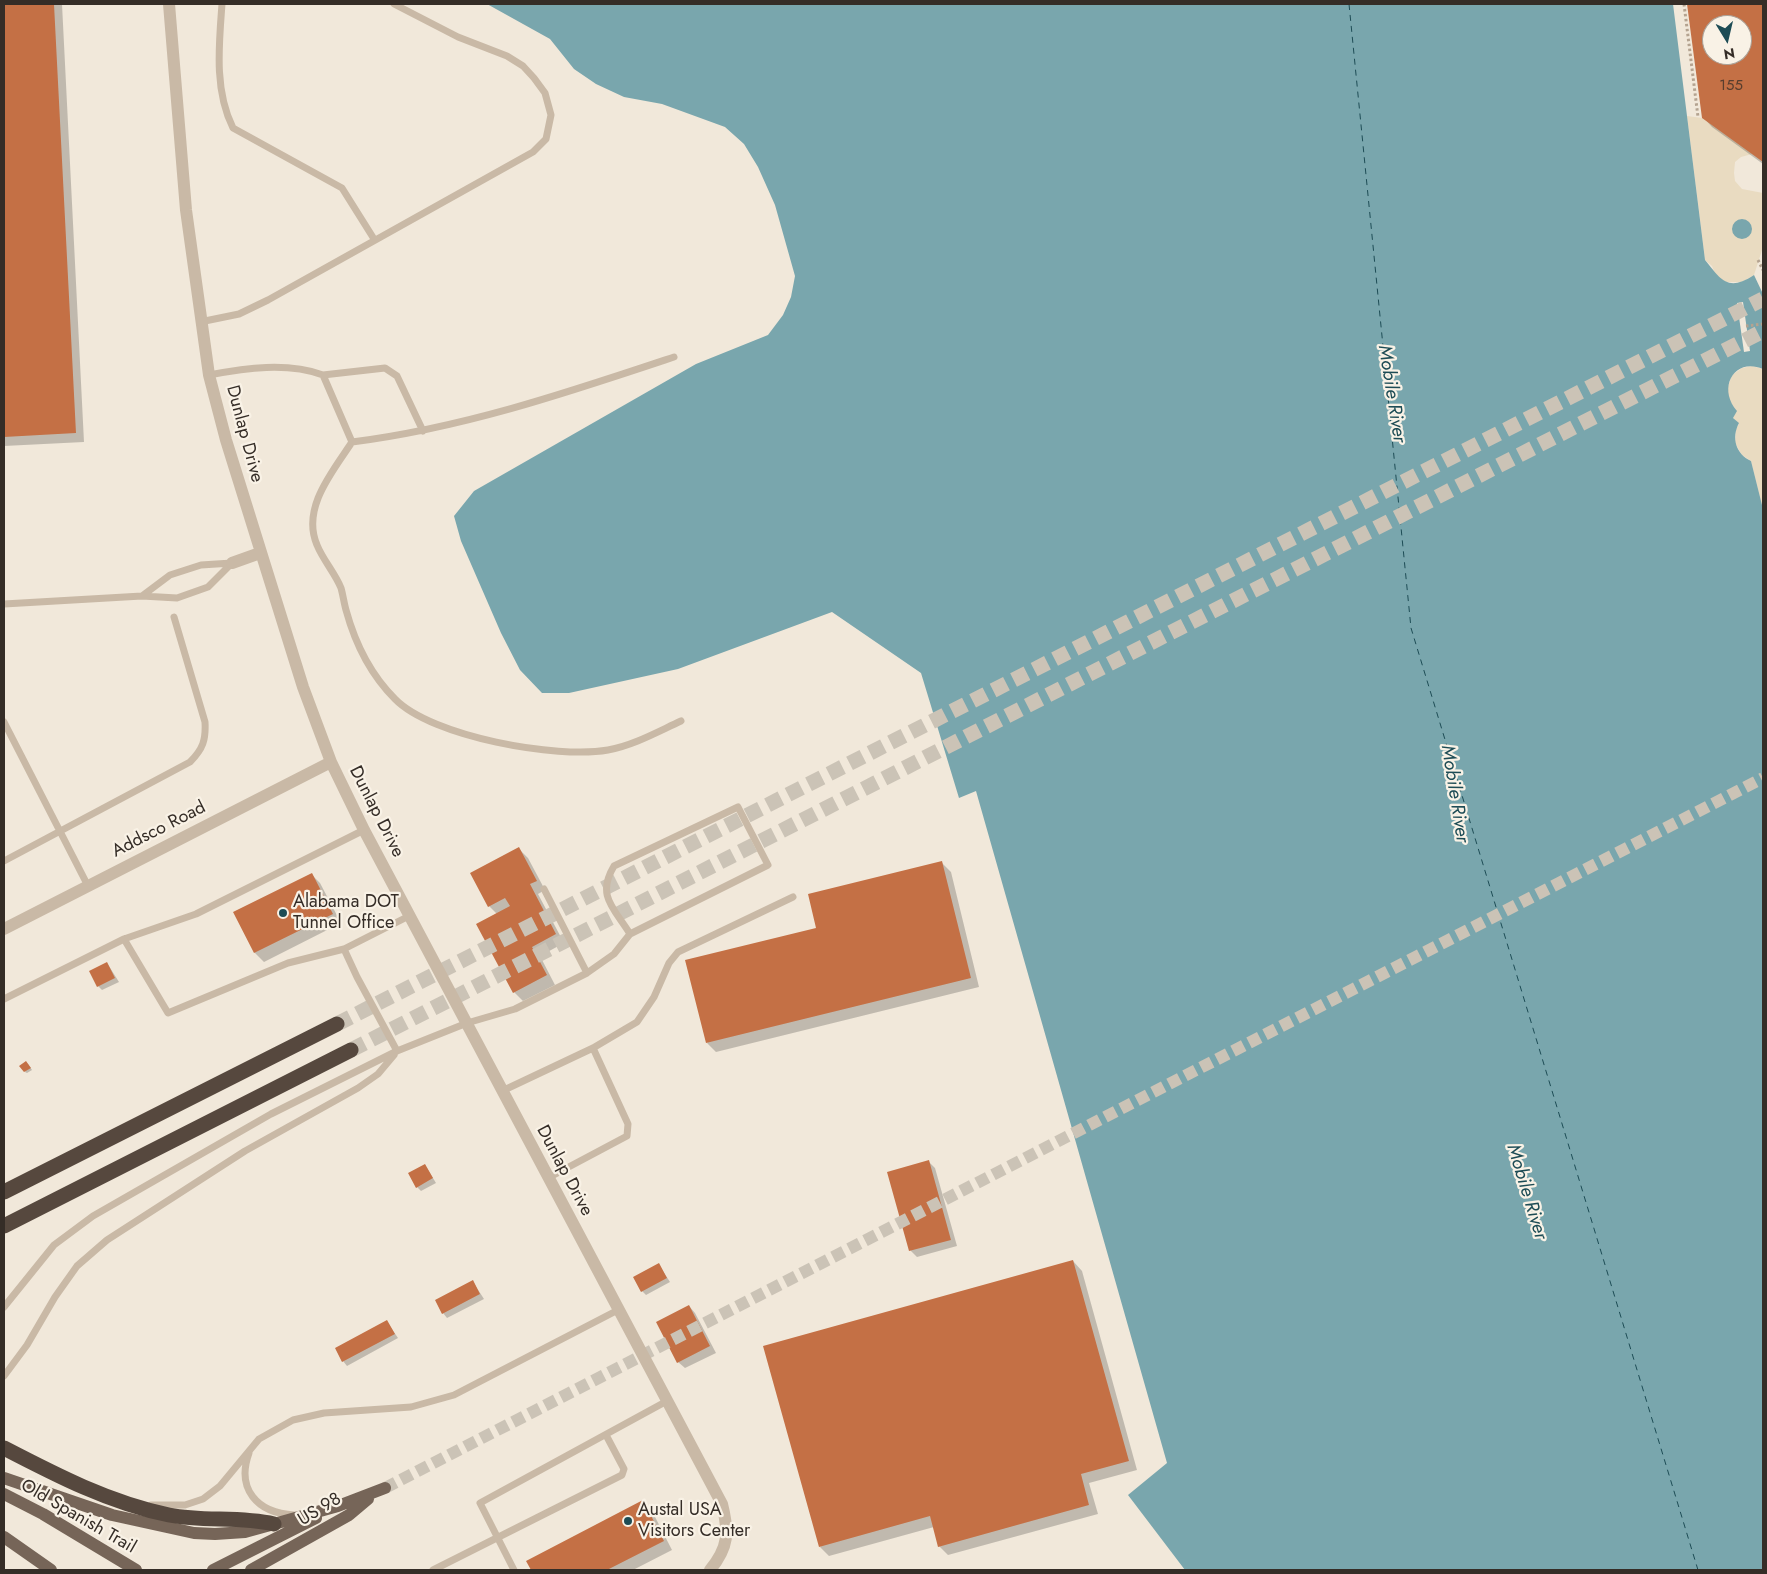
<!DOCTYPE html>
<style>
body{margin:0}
#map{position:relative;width:1767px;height:1574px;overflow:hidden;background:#f1e8da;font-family:Jost,sans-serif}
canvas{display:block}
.frame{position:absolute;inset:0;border:5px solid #352d27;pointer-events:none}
.north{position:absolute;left:1702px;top:15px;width:50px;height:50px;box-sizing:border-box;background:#f9f2e6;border:1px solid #aba39a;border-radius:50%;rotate:171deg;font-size:14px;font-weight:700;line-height:20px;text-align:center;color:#352d27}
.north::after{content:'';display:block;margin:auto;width:18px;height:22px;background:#1d4c55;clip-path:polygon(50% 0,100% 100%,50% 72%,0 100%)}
</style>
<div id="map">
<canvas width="1767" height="1574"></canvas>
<div class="frame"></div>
<div class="north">N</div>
</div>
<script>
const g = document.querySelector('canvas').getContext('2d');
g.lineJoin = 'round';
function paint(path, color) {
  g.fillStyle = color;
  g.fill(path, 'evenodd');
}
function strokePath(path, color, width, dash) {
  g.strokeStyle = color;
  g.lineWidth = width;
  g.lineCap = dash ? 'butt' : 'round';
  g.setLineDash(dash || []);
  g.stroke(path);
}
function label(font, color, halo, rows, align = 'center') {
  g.font = font + ' Jost,sans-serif';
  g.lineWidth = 4.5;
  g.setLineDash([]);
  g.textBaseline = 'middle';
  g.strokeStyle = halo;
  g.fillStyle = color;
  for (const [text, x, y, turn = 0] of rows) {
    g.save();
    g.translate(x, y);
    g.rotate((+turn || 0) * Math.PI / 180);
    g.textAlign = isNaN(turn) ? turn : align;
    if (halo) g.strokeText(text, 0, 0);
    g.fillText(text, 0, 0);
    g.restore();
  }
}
paint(new Path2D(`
 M1687,116L1702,118L1752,154L1741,157L1735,162L1734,173L1735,181L1742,189L1763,193V247L1754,275L1742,282H1725L1716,276L1712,266L1705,260Z
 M1752,366L1763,369V509L1751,461L1742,455L1735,443L1736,429L1739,424L1733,418L1736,411L1729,400L1727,390L1732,375L1742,368Z`), '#e9dbc1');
paint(new Path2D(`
 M487,4H1673L1705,260C1720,278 1727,293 1754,275L1763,294V369C1734,357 1717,388 1737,411L1733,418L1739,423C1731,438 1736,454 1751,461L1763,509V1570H1185L1128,1495L1167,1463L976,791L959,798L921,673L832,612L678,669L569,693H542L520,670L501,633L461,541L454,516L474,491L696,364L768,335L783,315L791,297L795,276L775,205L758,167L744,144L725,127L662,104L624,97L596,84L574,69L550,39Z
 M1732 229a10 10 0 1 1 20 0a10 10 0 1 1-20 0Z`), '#79a6ad');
paint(new Path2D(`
 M1743,302L1750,351L1744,352L1737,303Z`), '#f1e8da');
paint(new Path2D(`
 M4,4H62L84,442L4,446Z
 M1689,4H1763V164L1712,127L1703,117ZM1712,25H1742V55H1712Z
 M519,849L528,858L545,890L538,894L564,943L540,956L555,985L523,1001L514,992L497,914L489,906Z
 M942,863L951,872L979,987L716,1052L707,1043L818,929Z
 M311,874L320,883L341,923L264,962L255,953L235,913Z
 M107,963L119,982L102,990L98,986Z
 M28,1064L32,1070L27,1073L25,1072Z
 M929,1162L935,1168L957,1246L917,1257L910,1250Z
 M425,1165L436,1183L421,1191L417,1187Z
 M1073,1261L1082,1271L1137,1470L1089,1483L1098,1514L948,1555L939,1546L934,1527L829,1556L820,1547Z
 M659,1265L670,1282L646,1295L642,1291Z
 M473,1282L484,1299L447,1318L443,1313Z
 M689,1306L695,1313L716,1353L685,1368L678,1362Z
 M387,1322L398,1338L347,1366L343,1361Z
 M642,1502L652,1511L672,1550L633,1570H533L528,1561Z`), '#0003');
strokePath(new Path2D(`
 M1349,4L1411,628L1698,1570`), '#1d4c55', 1, [6, 5]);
paint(new Path2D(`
 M4,4H54L76,433L4,437Z
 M1687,4H1763V162L1702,118ZM1712,25H1742V55H1712Z
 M519,847L537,881L530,884L556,934L532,947L547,975L513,993L476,924L510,906L505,898L488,907L470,873Z
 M942,861L971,978L706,1043L685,960L816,928L808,894Z
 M312,873L333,914L254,953L233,912Z
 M107,962L115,978L97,987L89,971Z
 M26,1061L31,1068L24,1072L19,1066Z
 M929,1160L951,1240L909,1251L887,1172Z
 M425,1164L433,1178L416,1188L408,1173Z
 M1073,1260L1129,1461L1081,1474L1089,1505L938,1547L930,1516L819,1547L763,1346Z
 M659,1263L667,1278L641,1292L633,1277Z
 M473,1280L480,1294L442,1314L435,1300Z
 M689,1305L710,1346L677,1363L656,1322Z
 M387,1320L395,1334L342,1362L335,1348Z
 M643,1500L664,1541L607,1570H531L526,1561Z`), '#c47045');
strokePath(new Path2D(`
 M385,1488L1763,778`), '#cbc3b6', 12, [12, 6]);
strokePath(new Path2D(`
 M337,1024L1763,299
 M351,1050L1763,331`), '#cbc3b6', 15, [15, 8]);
strokePath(new Path2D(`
 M1684,4L1698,117
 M1758,260L1763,270
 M1746,326L1763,324`), '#b4a390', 3, [2.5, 2.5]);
strokePath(new Path2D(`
 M222,4C219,45 214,90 233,128L342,188L374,239
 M200,322L239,314L268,300L533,152L546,139L551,115L545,93L534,78L523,66L507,56L458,37L394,4
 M674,357C569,392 463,428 352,442C333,471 301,508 317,545C323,560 335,573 341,588C343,595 344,603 346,610C355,643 371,675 395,699C432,737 557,759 608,750C634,745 657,732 681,721
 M209,375C246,368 287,362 323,375L352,442
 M323,375L385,368L397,376L423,431
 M142,596L170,575L201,565L232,563
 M4,604L142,596L177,598L208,587L232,563
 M4,722L88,886
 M738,807L768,865L630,934C614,908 596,896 614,866Z
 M4,861L190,762C203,749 206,740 205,722L174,617
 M544,889L587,973
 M124,939L168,1013L288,963L344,949L411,915
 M344,949L357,977L397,1051
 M4,999L124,939L196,914L364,830
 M502,1091L593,1048L637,1022L654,997L669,963L678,952L793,897
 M548,1178L627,1136L628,1124L593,1048
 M4,1307L54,1245L93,1216L271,1114L397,1051L467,1023L515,1009L587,973L614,954L630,934
 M4,1376L27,1345L55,1297L77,1266L107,1240L245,1151L358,1088L378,1074L394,1055
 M249,1453C236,1489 257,1513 294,1515
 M151,1505H185L203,1499L220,1486L259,1439L293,1420L324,1413L411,1407L454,1395L618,1310
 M433,1570L622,1475L624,1469L606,1435
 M514,1570L480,1503L667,1401`), '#c9b9a6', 7);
strokePath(new Path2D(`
 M169,4L186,210L209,375L226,440L303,687L331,762L364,830L722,1504C729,1532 729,1547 710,1570
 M232,563L260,553
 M4,929L331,762`), '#c9b9a6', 12);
strokePath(new Path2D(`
 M4,1478L112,1515L194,1533L215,1534L245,1532L274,1524L338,1506L385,1488
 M4,1494L43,1514L136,1570
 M4,1537L51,1570
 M213,1570L316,1518
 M251,1570L349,1515L368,1499`), '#766558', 12);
strokePath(new Path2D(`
 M4,1192L337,1024
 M4,1226L351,1050
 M4,1448C56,1475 110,1503 169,1515C204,1522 239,1516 274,1524`), '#56483e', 15);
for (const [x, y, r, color] of [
 [283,913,5,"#1d4c55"],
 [628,1521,5,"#1d4c55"]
]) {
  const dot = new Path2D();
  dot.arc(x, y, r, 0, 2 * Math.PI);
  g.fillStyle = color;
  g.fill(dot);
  strokePath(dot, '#f9f2e6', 2);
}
label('15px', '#593e2e', null, [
 ["155",1731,86]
]);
label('18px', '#352d27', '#f9f2e6', [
 ["Dunlap Drive",244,434,75],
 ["Dunlap Drive",376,812,63],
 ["Addsco Road",159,830,-27],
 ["Dunlap Drive",564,1171,62],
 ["US 98",320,1510,-31],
 ["Old Spanish Trail",78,1517,30]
]);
label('18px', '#352d27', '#f9f2e6', [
 ["Alabama DOT",293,903],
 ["Tunnel Office",293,924],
 ["Austal USA",638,1511],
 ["Visitors Center",638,1532]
], 'left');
label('italic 19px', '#1d4c55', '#f9f2e6', [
 ["Mobile River",1391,394,81],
 ["Mobile River",1454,794,81],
 ["Mobile River",1526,1192,73]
]);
</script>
